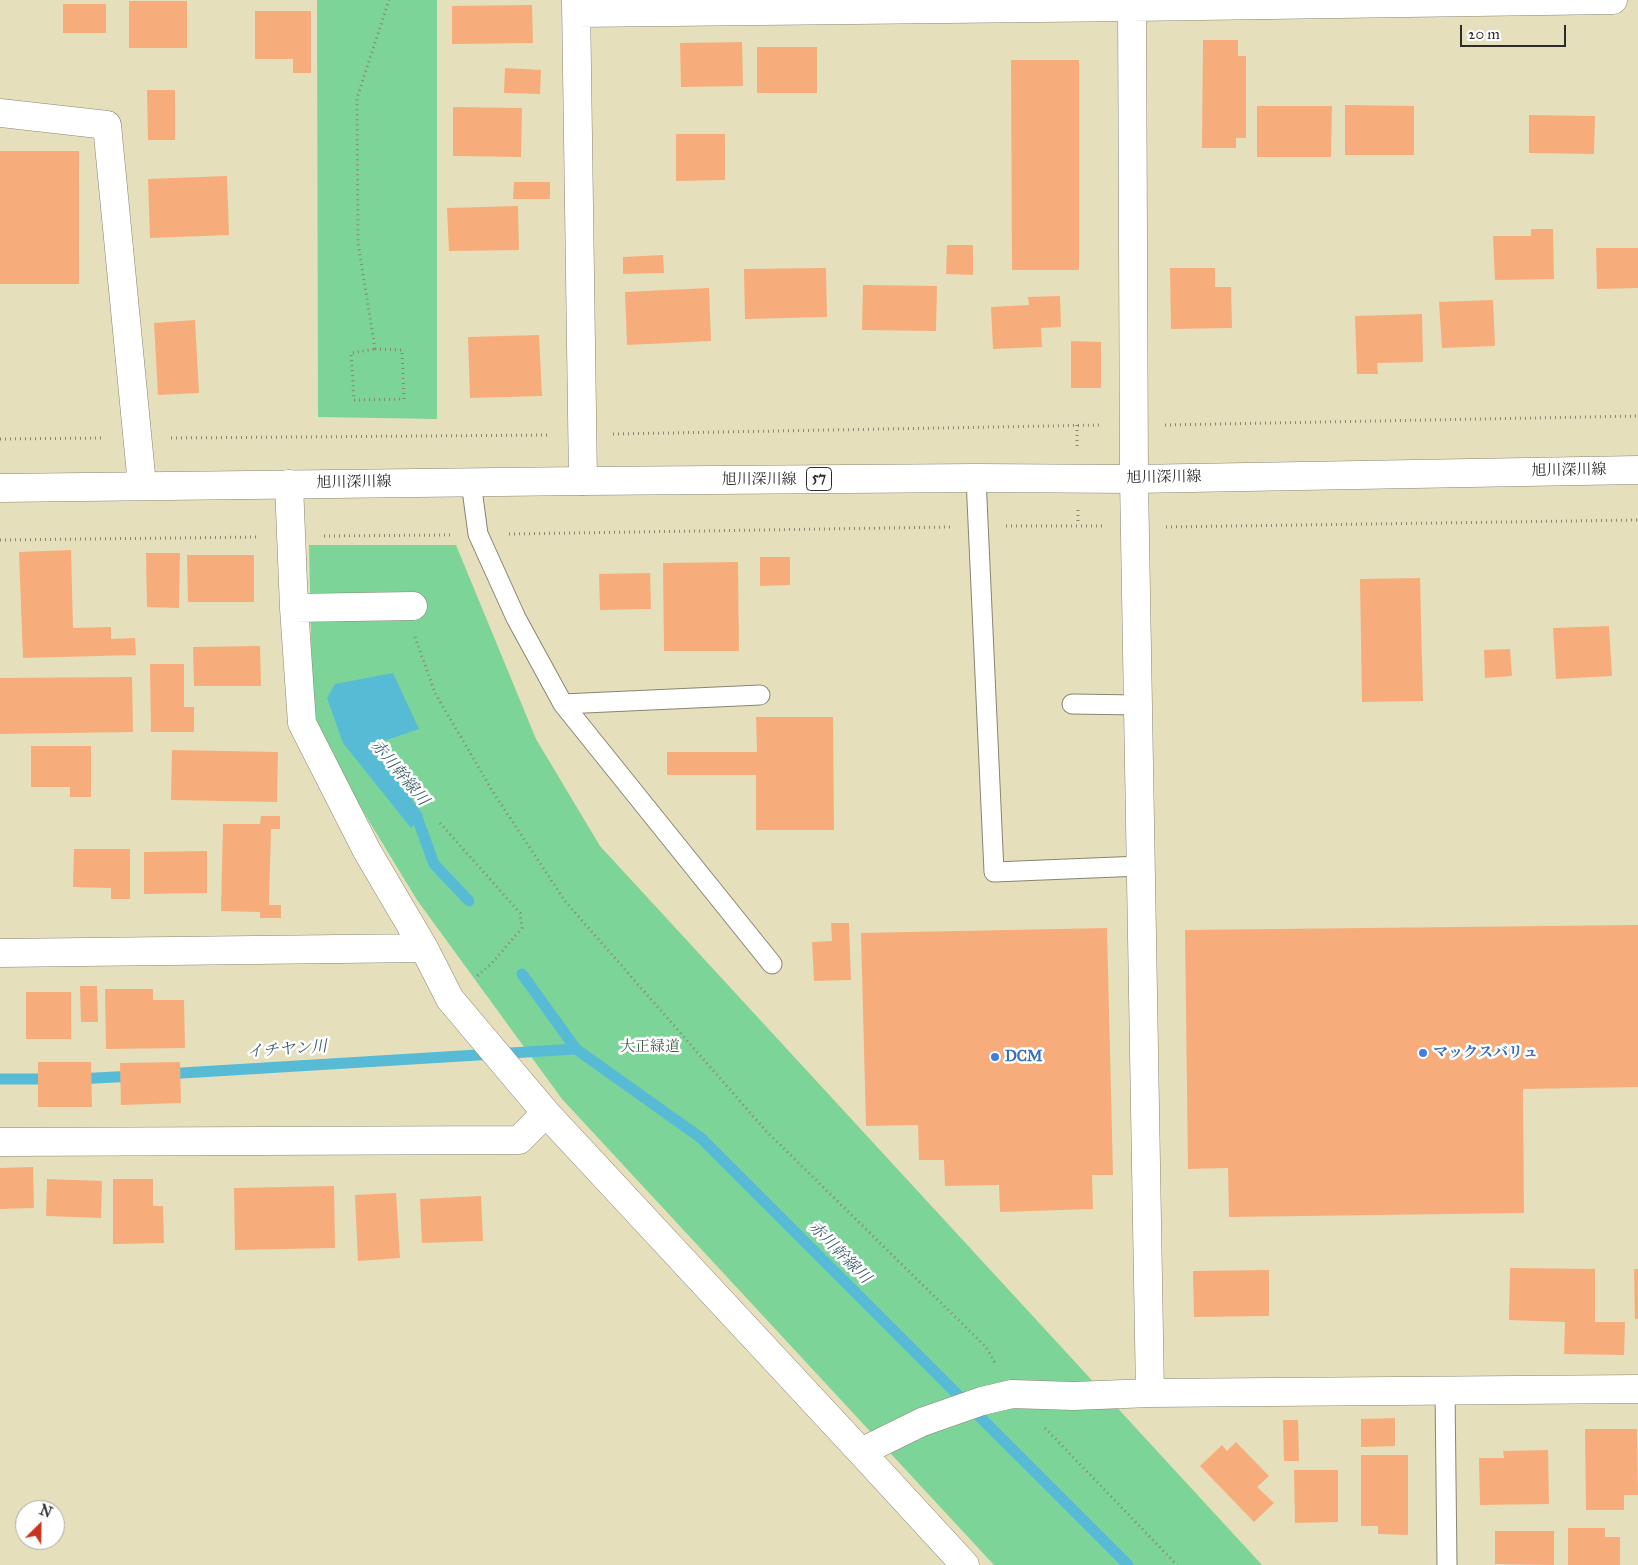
<!DOCTYPE html>
<meta charset="utf-8">
<style>
body{margin:0}
#map{position:relative;width:1638px;height:1565px;overflow:hidden;background:#e6dfbb;font-family:"IM FELL Great Primer",serif}
canvas{display:block}
.north{position:absolute;left:15px;top:1500px;width:50px;height:50px;box-sizing:border-box;background:#fff;border:1px solid #aaa;border-radius:50%;rotate:23deg;font-size:14px;font-weight:700;line-height:20px;text-align:center;color:#2b2b2b}
.north::after{content:'';display:block;margin:auto;width:18px;height:22px;background:#c8321e;clip-path:polygon(50% 0,100% 100%,50% 72%,0 100%)}
.scale{position:absolute;left:1460px;top:25px;width:106px;height:22px;box-sizing:border-box;border:2px solid #2b2b2b;border-top:0;padding-left:6px;font-size:15px;line-height:18px;white-space:nowrap;color:#2b2b2b;-webkit-text-stroke:4px #fff;paint-order:stroke}
</style>
<div id="map">
<canvas width="1638" height="1565"></canvas>
<div class="north">N</div>
<div class="scale">20 m</div>
</div>
<script>
const g = document.querySelector('canvas').getContext('2d');
g.lineJoin = 'round';
function paint(path, color) {
  g.fillStyle = color;
  g.fill(path, 'evenodd');
}
function strokePath(path, color, width, dash) {
  g.strokeStyle = color;
  g.lineWidth = width;
  g.lineCap = dash ? 'butt' : 'round';
  g.setLineDash(dash || []);
  g.stroke(path);
}
function label(font, color, halo, rows, align = 'center') {
  g.font = font + ' "IM FELL Great Primer","Noto Serif JP",serif';
  g.lineWidth = 5;
  g.setLineDash([]);
  g.textBaseline = 'middle';
  g.strokeStyle = halo;
  g.fillStyle = color;
  for (const [text, x, y, turn = 0] of rows) {
    g.save();
    g.translate(x, y);
    g.rotate((+turn || 0) * Math.PI / 180);
    g.textAlign = isNaN(turn) ? turn : align;
    if (halo) g.strokeText(text, 0, 0);
    g.fillText(text, 0, 0);
    g.restore();
  }
}
paint(new Path2D(`
 M317,0H437V419L318,417Z
 M309,545H456L536,739L600,846L1262,1565H994L562,1099L417,900L313,729Z`), '#7dd499');
paint(new Path2D(`
 M393,673L419,729L372,745L423,815L411,828L343,743L327,698L335,684Z`), '#57bbd6');
strokePath(new Path2D(`
 M408,809L418,820L434,864L469,901
 M522,974L576,1049L701,1138L1128,1565
 M166,1074L576,1049
 M0,1079H53
 M76,1079L135,1076`), '#57bbd6', 11);
paint(new Path2D(`
 M129,1H187V48H129Z
 M63,4H106V33H63Z
 M532,5L533,43L452,44V6Z
 M255,11H311V73H293V59H255Z
 M1203,40H1238V56H1246V138H1236V148H1202Z
 M742,42L743,86L681,87L680,43Z
 M757,47H817V93H757Z
 M1011,60H1079V270H1012Z
 M505,68L541,70L540,94L504,93Z
 M147,90H175V140H148Z
 M1345,105L1414,106V155H1345Z
 M1257,106H1332L1331,157H1257Z
 M453,107L522,108L521,157L453,156Z
 M1529,115L1595,116L1594,154L1529,153Z
 M676,134H725V180L676,181Z
 M0,151H79V284H0Z
 M227,176L229,235L150,238L148,179Z
 M514,182H550V199H513Z
 M518,206L519,250L449,251L447,208Z
 M1531,229H1553L1554,279L1495,280L1493,236H1531Z
 M947,245H973V275L946,274Z
 M1596,248H1638V288L1597,289Z
 M663,255L664,273L623,274V257Z
 M826,268L827,317L745,319L744,269Z
 M1170,268H1215V287H1231L1232,328L1171,329Z
 M863,285L937,286L936,331L862,330Z
 M709,288L711,341L627,345L625,292Z
 M1060,296L1061,327L1041,328L1042,347L993,349L991,307L1029,305L1028,297Z
 M1493,300L1495,346L1442,348L1439,302Z
 M1422,314L1423,362L1377,363L1378,374H1357L1355,316Z
 M195,320L199,393L158,395L154,323Z
 M539,335L542,396L470,398L468,337Z
 M1071,341L1101,342V388H1071Z
 M71,550L73,628L111,627V639L135,638L136,655L23,658L19,552Z
 M146,553H180L179,608L147,607Z
 M187,555H254V602H188Z
 M760,557H790V585L760,586Z
 M738,562L739,651H664L663,563Z
 M650,573L651,609L600,610L599,574Z
 M1420,578L1423,701L1362,702L1360,579Z
 M1609,626L1612,676L1556,679L1553,628Z
 M260,646L261,686H194L193,647Z
 M1510,649L1512,676L1485,678L1484,650Z
 M150,664H184V707H194V732H151Z
 M132,677L133,732L0,734V678Z
 M756,717H833L834,830H756V775H667V752H757Z
 M31,746H91V797H70V787H31Z
 M172,750L278,752L277,802L171,800Z
 M261,816H280V829H271L269,905H281V918H260V912L221,911L223,824H260Z
 M74,849H130V899H111V888L73,887Z
 M207,851V893L144,894V852Z
 M831,923H849L851,980L814,981L812,942L832,941Z
 M1638,925V1087L1523,1089L1524,1213L1229,1217L1228,1168L1188,1169L1185,930Z
 M1107,928L1113,1175H1092L1093,1209L1000,1212L999,1185L945,1186L944,1160H919L918,1125L866,1126L861,933Z
 M80,986H97L98,1022H81Z
 M105,989H153V1000H184L185,1048L106,1049Z
 M26,992H71V1039H26Z
 M38,1062H91L92,1107H38Z
 M180,1062L181,1103L121,1105L120,1063Z
 M33,1167L34,1208L0,1209V1168Z
 M47,1179L102,1181L101,1218L46,1216Z
 M113,1179H153V1206H163L164,1243L113,1244Z
 M334,1186L335,1248L235,1250L234,1188Z
 M396,1193L400,1258L358,1261L355,1195Z
 M481,1196L483,1241L422,1243L420,1199Z
 M1510,1268L1595,1269V1322H1625L1624,1355L1564,1354L1565,1322L1509,1320Z
 M1634,1269H1638V1319H1635Z
 M1269,1270V1316L1194,1317L1193,1271Z
 M1395,1418V1446L1361,1447V1419Z
 M1283,1420H1298L1299,1461H1284Z
 M1585,1429H1637L1638,1495H1624V1510H1586Z
 M1236,1442L1269,1476L1257,1487L1274,1503L1254,1522L1200,1466L1222,1445L1227,1451Z
 M1548,1450L1549,1504L1480,1505L1479,1458H1504L1503,1451Z
 M1361,1455H1408V1535L1378,1534V1526H1361Z
 M1294,1470H1338V1522L1295,1523Z
 M1568,1528H1605V1537H1620V1565H1568Z
 M1495,1531H1554V1565L1495,1564Z`), '#f7ad7b');
const lane = new Path2D(`
 M976,478L994,872L1141,866
 M471,482L478,534L516,618L563,704L760,695
 M563,704L772,964
 M1072,704L1138,705
 M1445,1390L1447,1565`);
const street = new Path2D(`
 M576,0L583,481
 M1132,0L1134,479L1150,1393
 M576,13L1132,7L1613,0
 M0,113L107,125L142,485
 M289,484L294,608L302,723L367,851L424,948L450,999L546,1113L861,1452L965,1565
 M294,608L413,606
 M0,953L424,948
 M0,1142L519,1140L546,1113
 M861,1452L922,1422L982,1401L1012,1394L1073,1396L1150,1393L1638,1389`);
const primary = new Path2D(`
 M0,488L583,481L976,478L1134,479L1638,470`);
strokePath(lane, '#888573', 21);
strokePath(street, '#888573', 29);
strokePath(primary, '#888573', 29);
strokePath(new Path2D(`
 M375,349L358,243L357,98L389,0
 M375,349L402,350L404,399L354,400L351,353Z
 M1077,425V447
 M1165,425L1638,416
 M613,434L1102,425
 M171,438L549,435
 M0,439L104,438
 M1078,510V525
 M1006,526H1102
 M1166,527L1638,520
 M509,534L950,527
 M324,536L450,535
 M0,540L260,537
 M415,637L435,693L493,792L565,901L767,1132L986,1347L996,1365
 M440,823L520,913L522,928L492,963L475,978
 M1045,1428L1177,1565`), '#888573', 3, [1, 4]);
strokePath(lane, '#fff', 19);
strokePath(street, '#fff', 28);
strokePath(primary, '#fff', 28);
for (const [x, y, r, color] of [
 [1423,1053,5,"#3f7fe0"],
 [995,1057,5,"#3f7fe0"]
]) {
  const dot = new Path2D();
  dot.arc(x, y, r, 0, 2 * Math.PI);
  g.fillStyle = color;
  g.fill(dot);
  strokePath(dot, '#fff', 2);
}
for (const [x, y, w] of [
 [819,479,25]
]) {
  const box = new Path2D();
  box.roundRect(x - w / 2, y - 11.5, w, 23, 4);
  g.fillStyle = '#fff';
  g.fill(box);
  strokePath(box, '#2b2b2b', 1);
}
label('bold 14px', '#2b2b2b', null, [
 ["57",819,479]
]);
label('15px', '#2b2b2b', '#fff', [
 ["旭川深川線",1569,471,-1],
 ["旭川深川線",1164,478,-1],
 ["旭川深川線",759,480],
 ["旭川深川線",354,483,-1]
]);
label('15px', '#445e4c', '#fff', [
 ["大正緑道",650,1047]
]);
label('bold 15px', '#366cbe', '#fff', [
 ["マックスバリュ",1433,1053],
 ["DCM",1005,1057]
], 'left');
label('italic 16px', '#3a5d67', '#fff', [
 ["赤川幹線川",399,773,50],
 ["イチヤン川",287,1050,-4],
 ["赤川幹線川",839,1253,45]
]);
</script>
